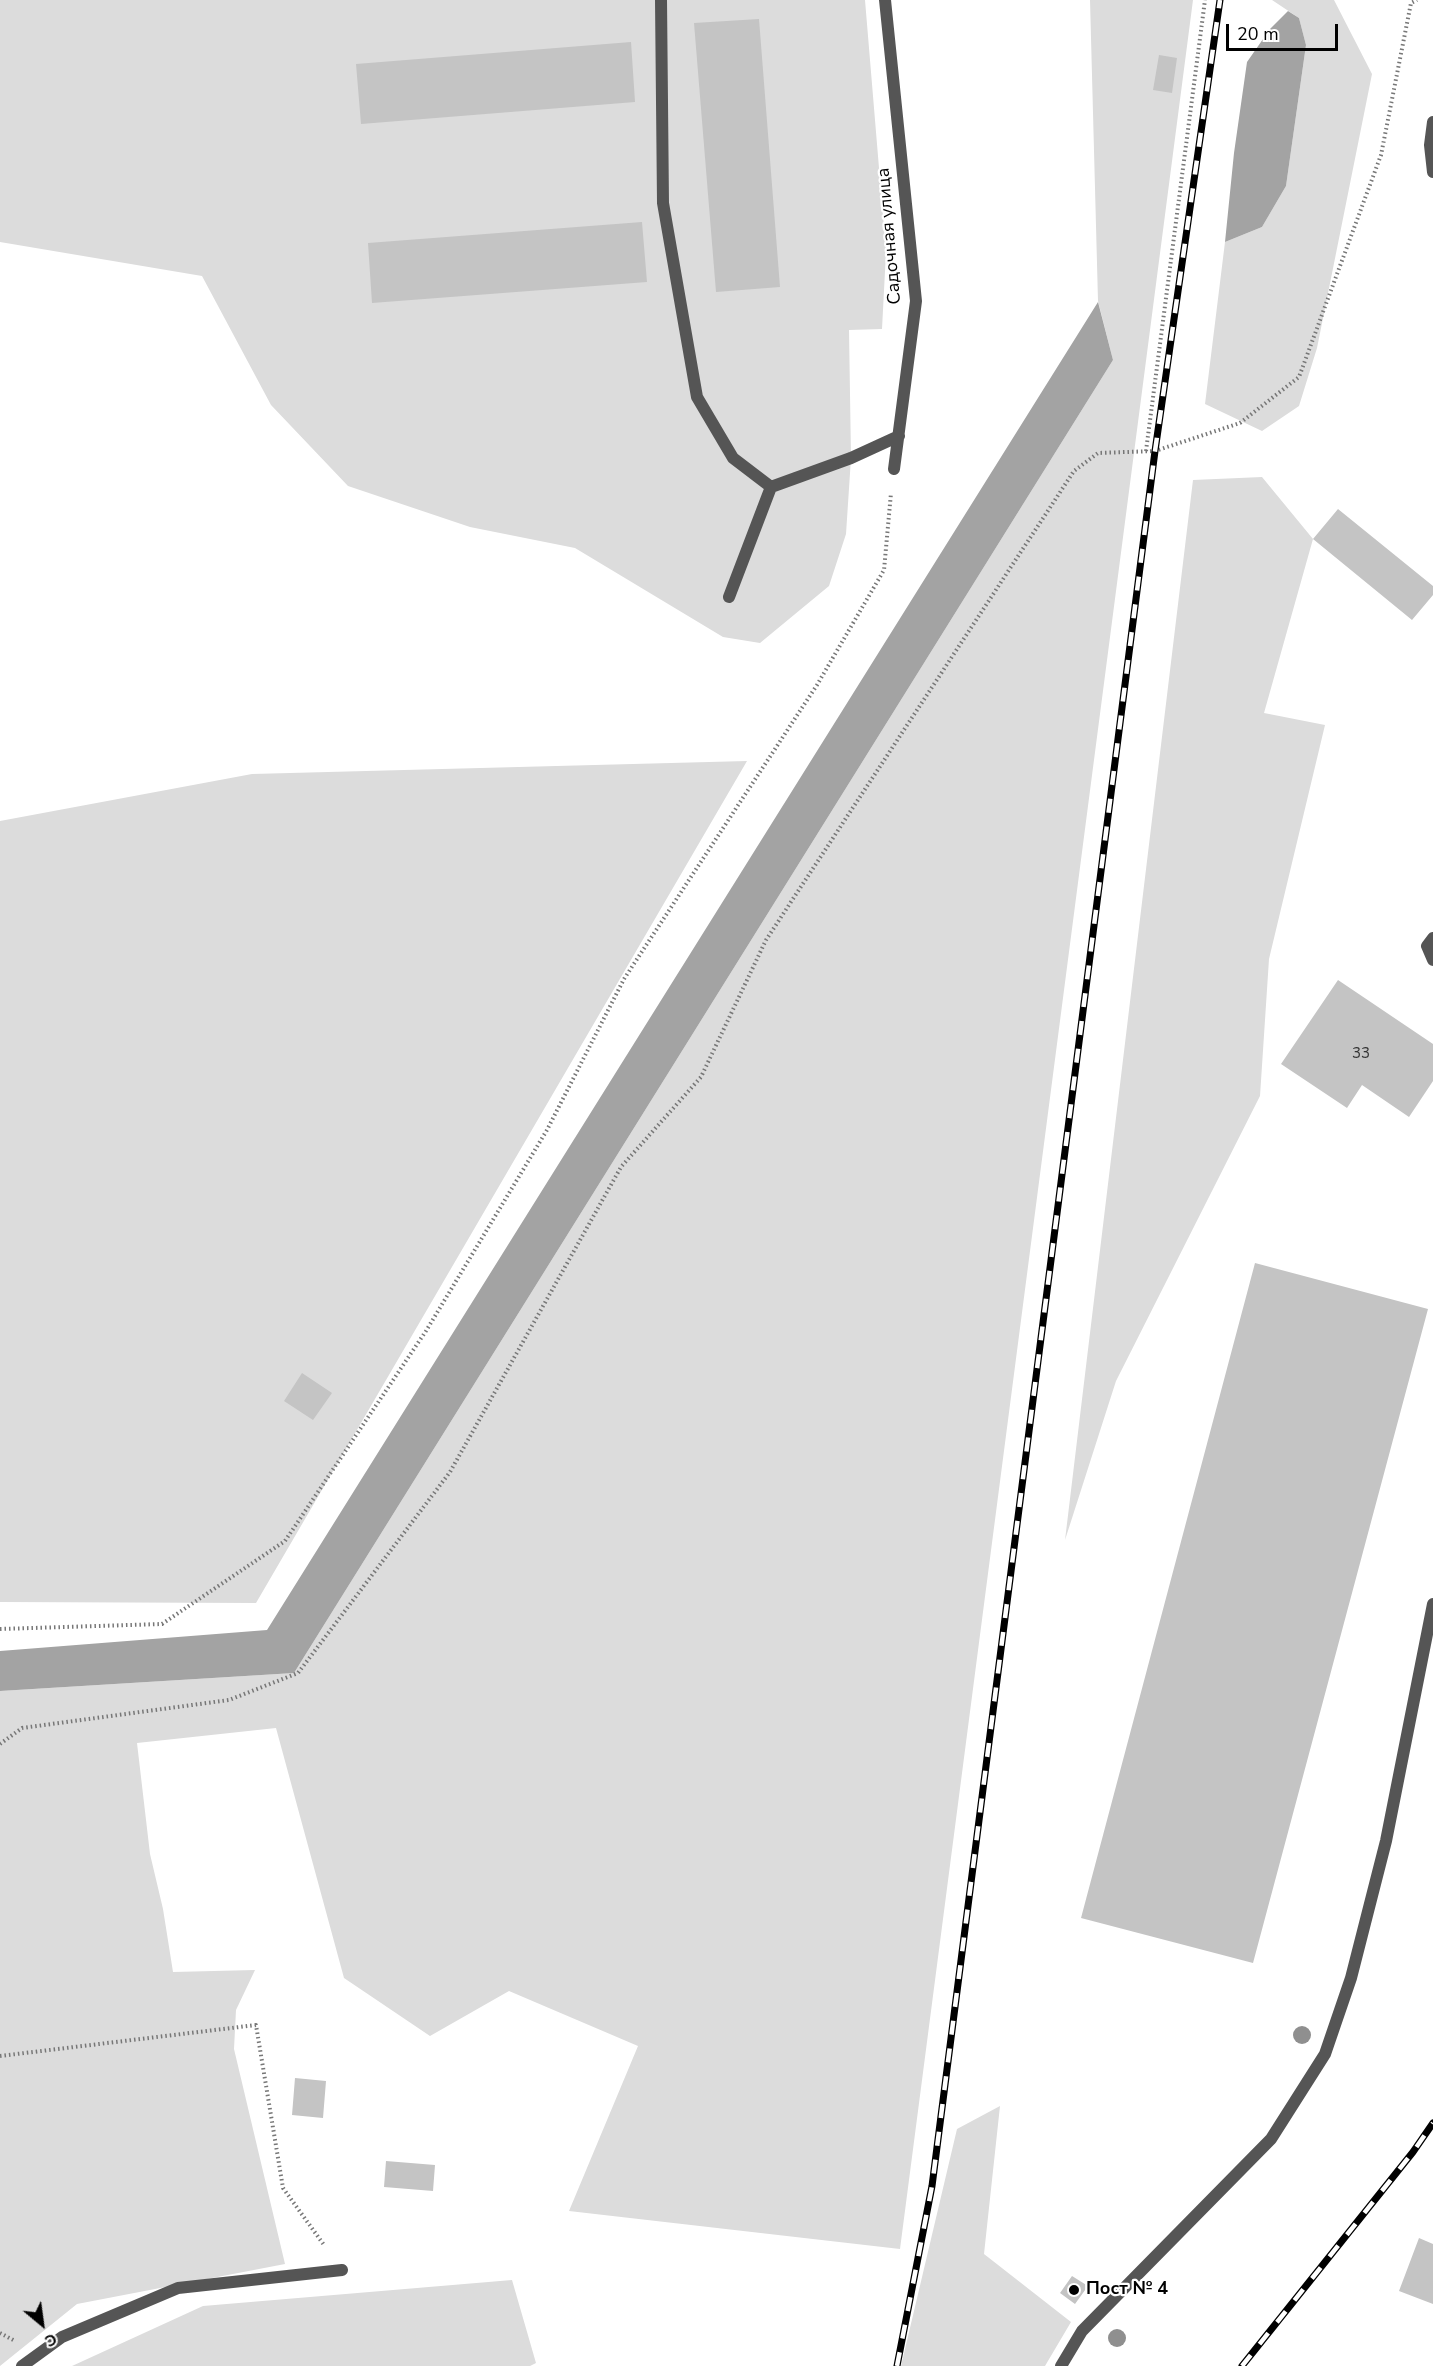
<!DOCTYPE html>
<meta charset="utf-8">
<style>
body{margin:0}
#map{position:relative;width:1433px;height:2366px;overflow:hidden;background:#fff;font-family:"Nunito Sans",sans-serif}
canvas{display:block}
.north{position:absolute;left:12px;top:2294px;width:60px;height:60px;-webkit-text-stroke:4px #fff;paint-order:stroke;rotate:151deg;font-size:16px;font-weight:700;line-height:24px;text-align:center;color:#000}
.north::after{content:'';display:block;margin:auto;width:21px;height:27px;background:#000;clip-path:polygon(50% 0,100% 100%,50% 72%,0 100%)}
.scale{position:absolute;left:1226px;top:24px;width:112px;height:27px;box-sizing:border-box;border:3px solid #000;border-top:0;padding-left:8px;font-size:18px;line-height:21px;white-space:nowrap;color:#000;-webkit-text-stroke:4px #fff;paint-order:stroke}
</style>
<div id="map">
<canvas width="1433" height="2366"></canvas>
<div class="north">С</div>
<div class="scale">20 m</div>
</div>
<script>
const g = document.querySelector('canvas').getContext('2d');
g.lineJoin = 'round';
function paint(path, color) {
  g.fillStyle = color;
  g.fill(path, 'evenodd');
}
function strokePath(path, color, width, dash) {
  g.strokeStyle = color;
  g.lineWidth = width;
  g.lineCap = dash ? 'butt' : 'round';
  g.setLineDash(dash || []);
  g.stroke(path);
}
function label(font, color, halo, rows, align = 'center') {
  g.font = font + ' "Nunito Sans",sans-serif';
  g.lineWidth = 4.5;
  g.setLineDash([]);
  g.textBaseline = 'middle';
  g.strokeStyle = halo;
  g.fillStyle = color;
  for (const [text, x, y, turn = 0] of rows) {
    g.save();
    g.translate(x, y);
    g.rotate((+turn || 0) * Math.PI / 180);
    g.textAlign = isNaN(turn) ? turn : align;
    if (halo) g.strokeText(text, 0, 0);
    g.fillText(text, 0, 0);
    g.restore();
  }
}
paint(new Path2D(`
 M0,0H865L886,252L882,329L849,330L851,458L846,534L829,586L760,643L723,637L575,548L470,527L348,486L271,405L202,276L0,242Z
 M1090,0H1193L900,2249L569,2211L638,2046L509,1991L430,2036L344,1978L276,1728L137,1743L150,1854L163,1909L173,1972L255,1970L236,2010L234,2049L285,2264L77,2304L0,2366V1691L294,1673L1113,360L1098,301Z
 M1272,0H1334L1372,74L1317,348L1299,406L1262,431L1205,404L1225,242L1262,227L1286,186L1306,45L1299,18Z
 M1262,477L1313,539L1264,713L1325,725L1269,959L1260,1096L1116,1381L1065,1540L1193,480Z
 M747,761L256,1603L0,1602V821L252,774Z
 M1000,2106L984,2254L1071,2322L1045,2366H901L957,2129Z
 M512,2280L536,2363L530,2366H72L203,2306Z`), '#dcdcdc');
paint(new Path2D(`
 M1288,11L1299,18L1306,45L1286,186L1262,227L1225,242L1234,153L1247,62L1270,29Z
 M1098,302L1113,360L294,1673L0,1691V1651L267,1630Z`), '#a3a3a3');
paint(new Path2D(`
 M759,19L780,287L716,292L694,23Z
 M631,42L635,102L361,124L356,64Z
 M1159,55L1177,58L1172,93L1153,90Z
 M642,222L647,282L372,303L368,243Z
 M1338,509L1433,586V595L1412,620L1313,539Z
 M1338,980L1433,1044V1081L1409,1117L1362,1085L1347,1108L1281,1064Z
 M1255,1263L1428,1309L1253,1963L1081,1918Z
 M302,1373L332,1393L313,1420L284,1401Z
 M295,2078L326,2081L323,2118L292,2115Z
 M386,2161L435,2165L433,2191L384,2187Z
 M1419,2238L1433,2244V2304L1399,2291Z
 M1072,2276L1088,2286L1075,2304L1060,2293Z`), '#c4c4c4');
strokePath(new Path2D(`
 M1146,451L1205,0
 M0,1629L162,1624L285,1541L426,1331L547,1130L624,979L817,685L884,570L891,493
 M0,1744L22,1728L229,1700L298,1673L450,1472L621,1167L701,1077L766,940L1074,471L1098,453L1155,451L1240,423L1299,377L1381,155L1411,3L1417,0
 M0,2056L256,2025L283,2188L324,2245
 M0,2333L15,2341`), '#777', 4, [1.5, 3]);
strokePath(new Path2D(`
 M661,0L663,203L697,397L733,458L771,487
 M885,0L916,301L894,469
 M1433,122L1430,145L1433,172
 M729,597L771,487L851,458L899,436
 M1433,938L1427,946L1433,960
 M22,2366L62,2337L178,2288L342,2270
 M1061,2366L1082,2331L1271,2139L1325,2054L1351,1978L1386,1841L1433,1604`), '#555', 12);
const rail = new Path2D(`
 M897,2366L932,2186L1155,451L1220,0
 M1242,2366L1413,2152L1433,2123`);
strokePath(rail, '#000', 7);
strokePath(rail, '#fff', 4.5, [14]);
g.fillStyle = '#8f8f8f';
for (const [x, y] of [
 [1302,2035],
 [1117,2338]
]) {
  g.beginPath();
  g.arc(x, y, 9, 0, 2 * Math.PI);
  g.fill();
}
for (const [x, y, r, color] of [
 [1074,2290,6,"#000"]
]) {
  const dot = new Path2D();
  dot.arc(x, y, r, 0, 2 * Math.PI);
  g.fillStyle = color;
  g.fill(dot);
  strokePath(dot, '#fff', 2);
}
label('15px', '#313131', null, [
 ["33",1361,1054]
]);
label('18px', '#000', '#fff', [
 ["Садочная улица",890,236,-95]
]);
label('bold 18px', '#000', '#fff', [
 ["Пост № 4",1086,2290]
], 'left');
</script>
